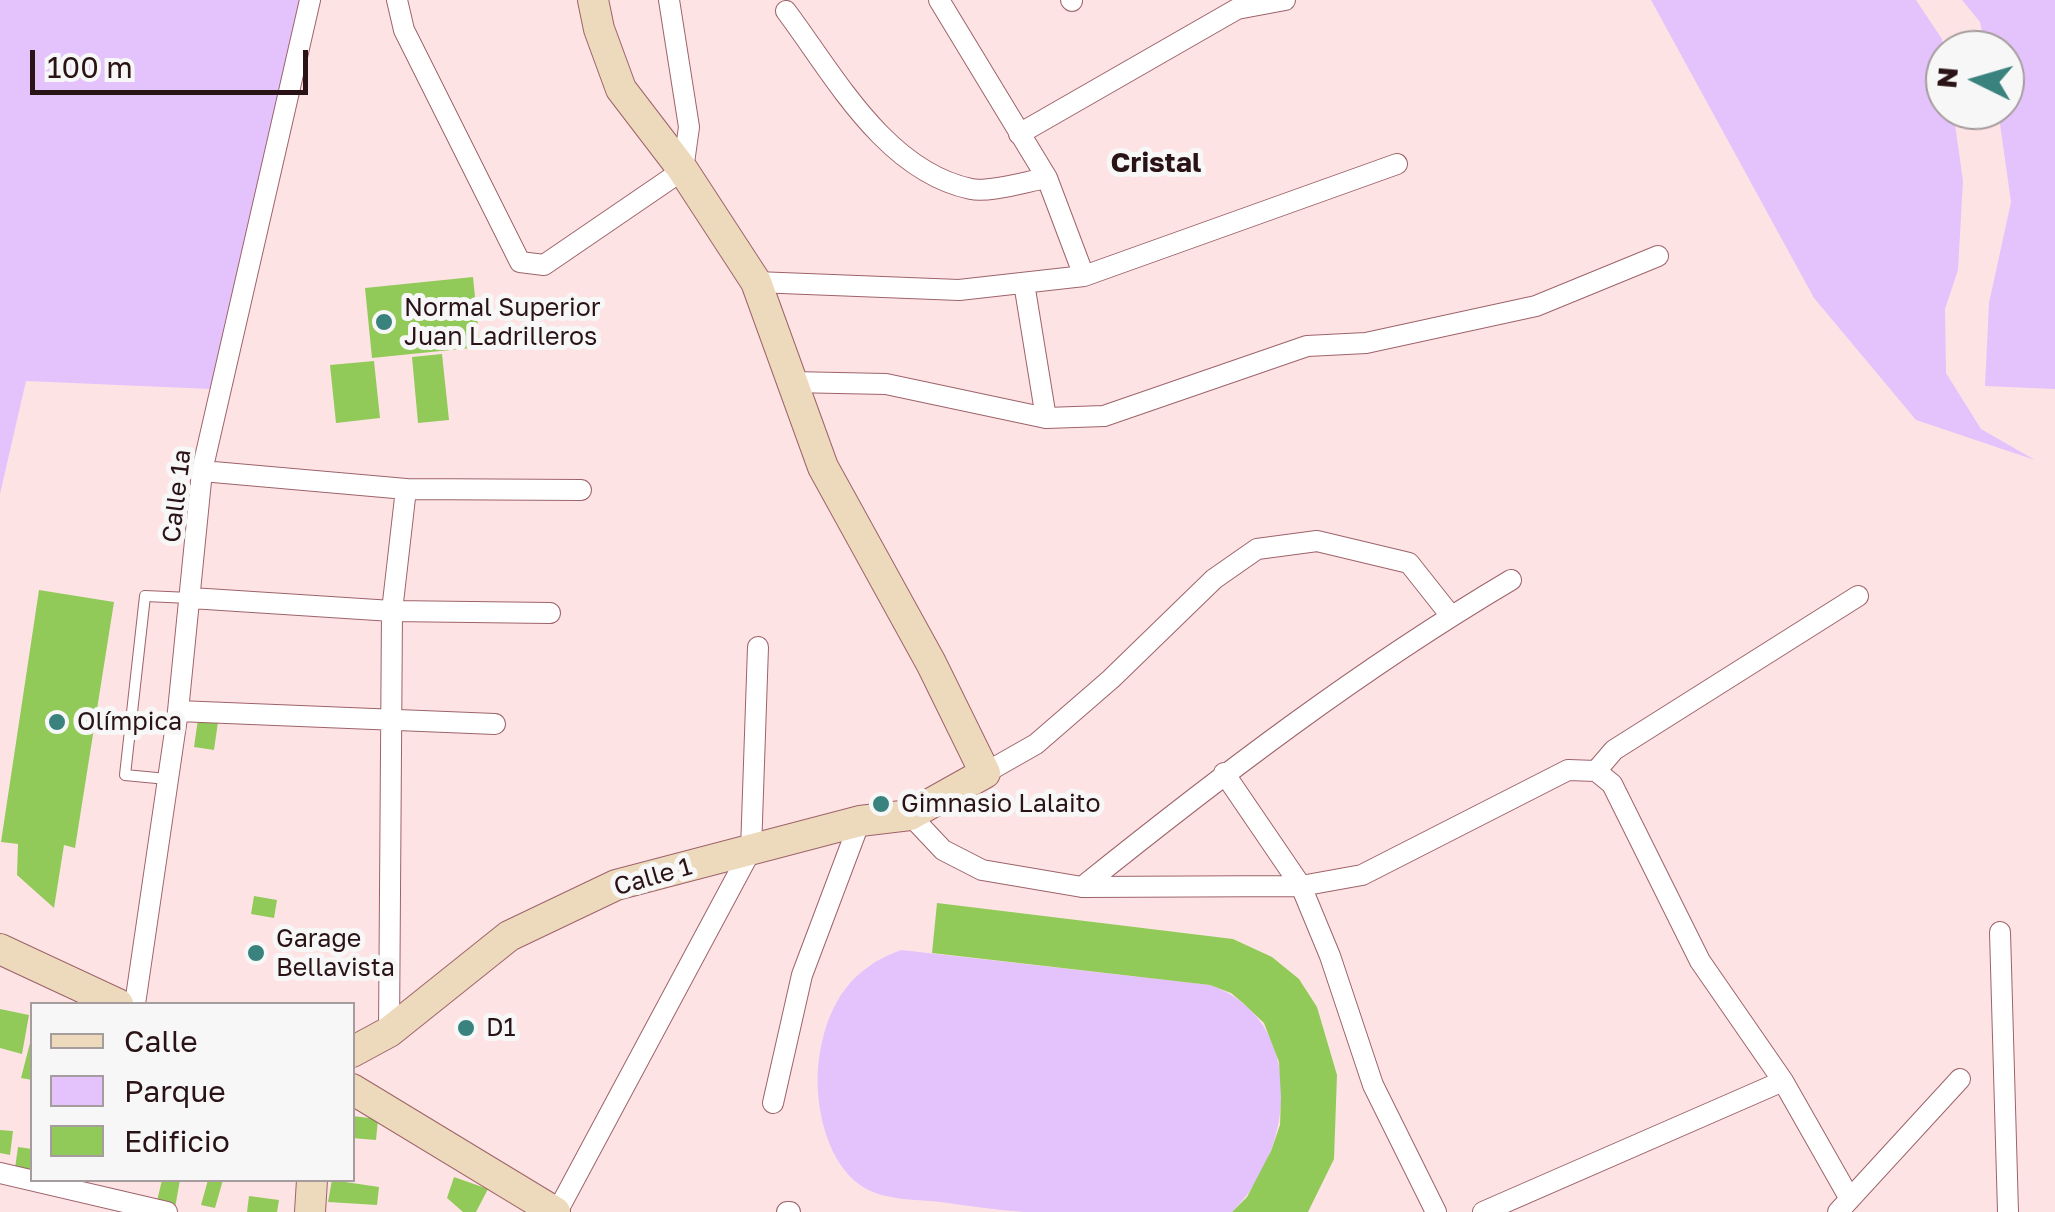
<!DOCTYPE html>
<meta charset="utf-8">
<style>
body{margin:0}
#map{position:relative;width:2055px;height:1212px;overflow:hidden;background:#fee3e5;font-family:"Golos Text",sans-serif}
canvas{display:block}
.legend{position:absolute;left:30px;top:1002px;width:325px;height:180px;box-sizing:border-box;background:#f7f7f7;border:2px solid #a59c9d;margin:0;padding:12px 18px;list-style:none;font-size:30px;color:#2a1317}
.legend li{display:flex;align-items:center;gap:20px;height:50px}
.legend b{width:50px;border:2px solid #a59c9d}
.north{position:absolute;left:1925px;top:30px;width:100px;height:100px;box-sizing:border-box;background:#f7f7f7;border:2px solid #a59c9d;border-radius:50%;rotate:275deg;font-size:28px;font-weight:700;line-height:40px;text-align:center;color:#2a1317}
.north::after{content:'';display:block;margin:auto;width:35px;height:45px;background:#3a827e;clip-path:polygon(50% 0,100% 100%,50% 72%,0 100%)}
.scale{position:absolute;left:30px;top:50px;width:278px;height:45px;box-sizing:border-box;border:5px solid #2a1317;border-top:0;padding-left:12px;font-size:30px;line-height:35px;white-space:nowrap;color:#2a1317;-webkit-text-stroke:8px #f7f7f7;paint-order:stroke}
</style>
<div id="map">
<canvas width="2055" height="1212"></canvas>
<ul class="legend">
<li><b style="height:12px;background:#edd9bb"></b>Calle</li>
<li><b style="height:28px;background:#e4c2fc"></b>Parque</li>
<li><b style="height:28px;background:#91ca58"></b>Edificio</li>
</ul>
<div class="north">N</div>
<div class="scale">100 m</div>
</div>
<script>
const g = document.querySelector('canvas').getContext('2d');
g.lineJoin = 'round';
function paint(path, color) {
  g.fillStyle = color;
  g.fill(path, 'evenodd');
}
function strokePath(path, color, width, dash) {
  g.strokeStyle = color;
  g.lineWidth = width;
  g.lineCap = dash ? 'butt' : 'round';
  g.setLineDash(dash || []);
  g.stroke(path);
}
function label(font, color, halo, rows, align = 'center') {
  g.font = font + ' "Golos Text",sans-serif';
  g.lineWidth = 10;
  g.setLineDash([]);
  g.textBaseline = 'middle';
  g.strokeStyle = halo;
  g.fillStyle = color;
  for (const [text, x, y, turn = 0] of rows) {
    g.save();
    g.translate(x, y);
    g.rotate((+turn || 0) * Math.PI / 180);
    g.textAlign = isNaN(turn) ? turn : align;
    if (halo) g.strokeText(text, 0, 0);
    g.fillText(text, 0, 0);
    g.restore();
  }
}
paint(new Path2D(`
 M0,0H301L211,389L26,381L0,494Z
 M1651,0H1916L1942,39L1945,110H1953L1963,181L1958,270L1945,309L1946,373L1981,429L2035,460L1916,420L1814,298Z
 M1962,0H2055V389L1985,386L1989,303L2011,202L1998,110H2005V50H1986L1980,22Z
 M901,950L1210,985C1307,1019 1296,1150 1232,1212C1164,1212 1094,1212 1025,1212C997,1210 969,1206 941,1202C914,1199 883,1201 860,1185C823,1159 812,1093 820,1052C829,1001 853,967 901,950Z`), '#e4c2fc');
paint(new Path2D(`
 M473,277L480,347L372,358L365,288Z
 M442,354L449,420L418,423L412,357Z
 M374,361L380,418L336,423L330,365Z
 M39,590L114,602L75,848L64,845L54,908L17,875L18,844L1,842Z
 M198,719L218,722L214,750L194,747Z
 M254,896L277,900L274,918L251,914Z
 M937,903L1233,939L1272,957L1299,979L1317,1007L1337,1075L1334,1159L1308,1212H1232L1247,1197L1271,1151L1280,1125L1281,1097L1279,1062L1264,1023L1243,1003L1231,993L1210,985L932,953Z
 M0,1009L29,1015L22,1054L0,1048Z
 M31,1039L32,1040V1080L21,1078Z
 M352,1116L378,1119L376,1140L352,1138Z
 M0,1130L13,1131L10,1155L0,1153Z
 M18,1147L32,1149L30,1170L15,1168Z
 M454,1177L488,1189L476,1212H463L447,1198Z
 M162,1180H180L175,1208L156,1205Z
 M208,1180H223L215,1208L201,1205Z
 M332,1180L379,1187L377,1205L328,1202Z
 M249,1196L279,1200L277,1212H247Z`), '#91ca58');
const lane = new Path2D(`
 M167,779L125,775L145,596L190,598`);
const street = new Path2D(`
 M397,0L404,30L520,262L544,265L683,170L689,127L669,0
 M939,0L1047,178L1084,276
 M1071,0L1072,1
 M786,11C834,75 885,171 971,189C989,193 1028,181 1047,178
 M1019,134L1237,9L1285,0
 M756,282L959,290L1084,276L1397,164
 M1024,283L1046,418
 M791,382L886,384L1046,418L1104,416L1307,346L1366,343L1536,306L1658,256
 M202,471L406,489L581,490
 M191,598L392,611L550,613
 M178,711L495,724
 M1596,771L1614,750L1858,596
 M985,773L1036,744L1111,679L1214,579L1257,549L1317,541L1409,563L1451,616
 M1224,773L1301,886L1330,956L1373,1085L1436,1212
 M910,815L943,850L982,870L1082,887L1301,886L1362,875L1568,770L1596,771L1612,784L1700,961L1783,1081L1850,1199
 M1082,887C1219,777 1359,670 1511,580
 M2000,932L2008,1212
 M135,1004L178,711L202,471L310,0
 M389,1032L392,611L406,489
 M773,1103L802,975L860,821
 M0,1173L167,1212
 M557,1212L751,850L758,647
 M787,1212H790
 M1483,1212L1783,1081
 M1838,1212L1960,1079`);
const secondary = new Path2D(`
 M0,949L118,1004
 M352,1052L389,1032L509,936L616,885L860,821L910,815L985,773L931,663L823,467L756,282L683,170L621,89L599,29L593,0
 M352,1089L555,1212
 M310,1212L312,1180`);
strokePath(lane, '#9d636a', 12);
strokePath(street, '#9d636a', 22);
strokePath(secondary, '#9d636a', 32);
strokePath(lane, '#fff', 10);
strokePath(street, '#fff', 20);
strokePath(secondary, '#edd9bb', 30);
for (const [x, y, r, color] of [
 [384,322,10,"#3a827e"],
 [57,722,10,"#3a827e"],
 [881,804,10,"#3a827e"],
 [256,953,10,"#3a827e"],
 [466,1028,10,"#3a827e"]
]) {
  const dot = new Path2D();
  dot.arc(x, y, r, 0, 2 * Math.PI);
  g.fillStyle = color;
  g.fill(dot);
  strokePath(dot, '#f7f7f7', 4);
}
label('25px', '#2a1317', '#f7f7f7', [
 ["Normal Superior",404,308],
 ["Juan Ladrilleros",404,337],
 ["Olímpica",77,722],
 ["Gimnasio Lalaito",901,804],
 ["Garage",276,939],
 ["Bellavista",276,968],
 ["D1",486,1028]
], 'left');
label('25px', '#2a1317', '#f7f7f7', [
 ["Calle 1a",177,496,-83],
 ["Calle 1",653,877,-16]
]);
label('bold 28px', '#2a1317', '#f7f7f7', [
 ["Cristal",1156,163]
]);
</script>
